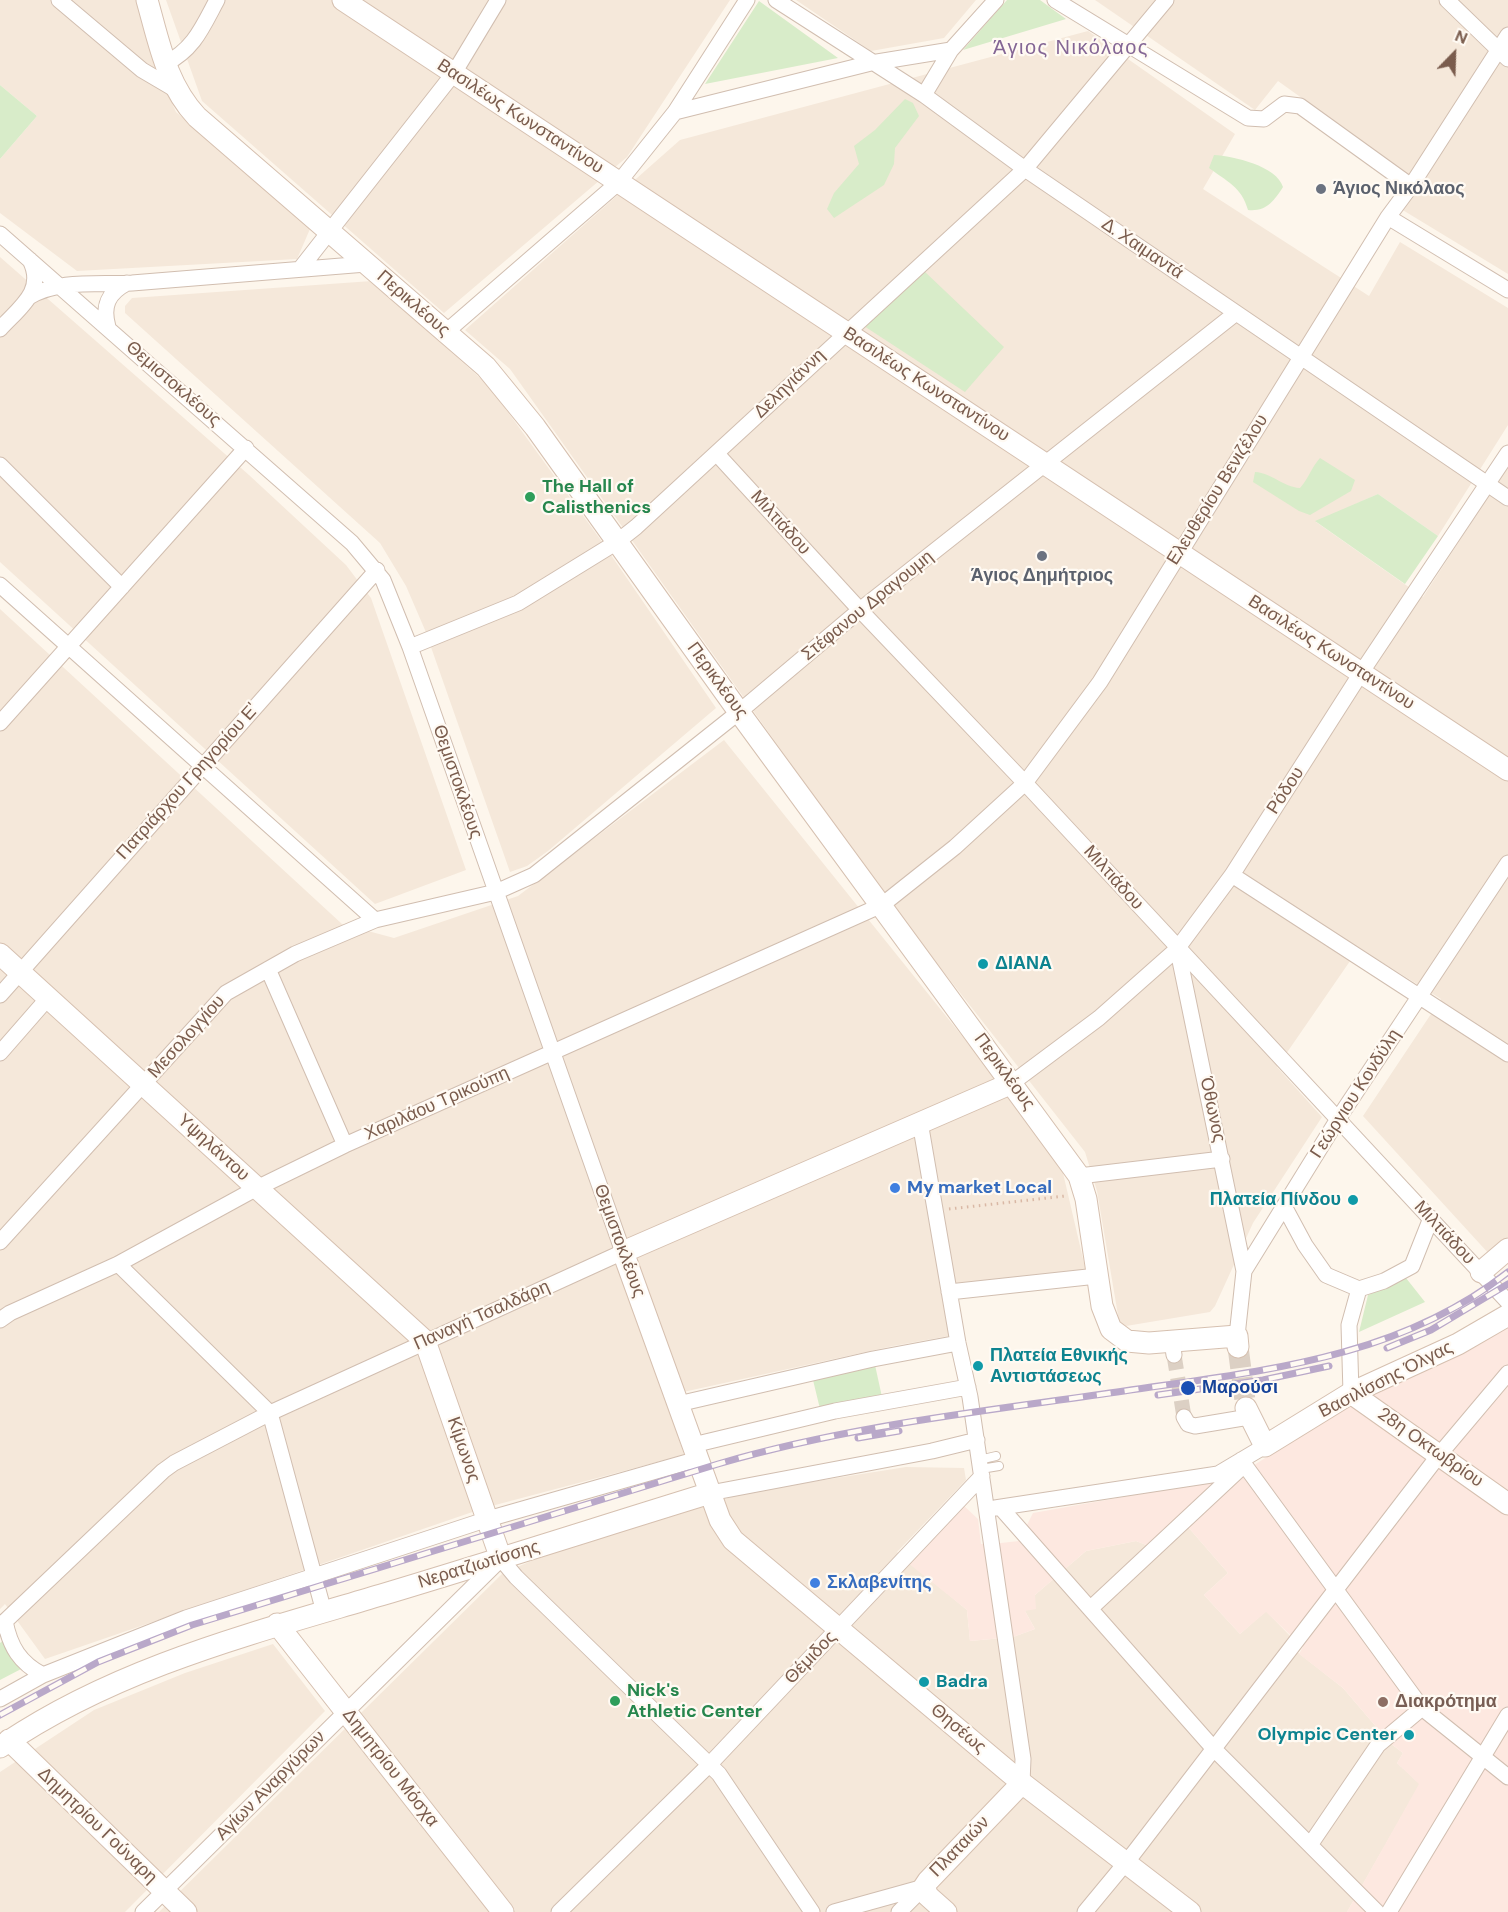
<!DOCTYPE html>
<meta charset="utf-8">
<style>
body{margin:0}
#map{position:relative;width:1508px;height:1912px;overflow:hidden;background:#fdf6ec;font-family:"DM Sans",sans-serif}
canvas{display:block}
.north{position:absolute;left:1424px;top:24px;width:60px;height:60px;-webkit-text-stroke:4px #fffaf3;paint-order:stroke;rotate:23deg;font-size:16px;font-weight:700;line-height:24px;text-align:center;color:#7a5c4d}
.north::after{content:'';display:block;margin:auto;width:21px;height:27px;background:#7a5c4d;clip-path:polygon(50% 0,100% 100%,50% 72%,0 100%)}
</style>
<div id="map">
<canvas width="1508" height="1912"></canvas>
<div class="north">N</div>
</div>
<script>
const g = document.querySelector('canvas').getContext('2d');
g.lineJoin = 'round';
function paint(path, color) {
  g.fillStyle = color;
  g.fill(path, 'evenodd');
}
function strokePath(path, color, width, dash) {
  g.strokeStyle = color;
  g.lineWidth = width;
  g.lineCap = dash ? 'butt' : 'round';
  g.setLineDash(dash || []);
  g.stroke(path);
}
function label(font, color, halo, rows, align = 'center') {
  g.font = font + ' "DM Sans",sans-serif';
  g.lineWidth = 4.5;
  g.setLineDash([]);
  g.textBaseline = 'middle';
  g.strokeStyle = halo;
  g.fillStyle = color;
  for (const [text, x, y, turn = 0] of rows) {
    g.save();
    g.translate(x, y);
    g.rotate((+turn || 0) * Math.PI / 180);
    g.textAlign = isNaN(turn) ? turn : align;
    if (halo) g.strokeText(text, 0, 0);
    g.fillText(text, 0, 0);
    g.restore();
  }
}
paint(new Path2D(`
 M0,0H137L157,71L176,112L310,229L297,259L77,271L0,213V159L37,116L0,85Z
 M166,0H730L627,157L444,313L202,101Z
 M796,0H976L944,38L871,51Z
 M1095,0H1508V274L1401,209L1416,180L1278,81L1255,110Z
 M1088,31L1235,134L1203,189L1369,296L1400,242L1508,308V425L1438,536L1378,494L1316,522L1423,597L1508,466V1237L1490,1255L1363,1116L1441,999L1359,948L1277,1067L1322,1117L1253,1223L1215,1306L1210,1312L1120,1327L1097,1191L1085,1152L895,910L510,369L465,330L680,140Z
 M0,257L249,475L346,565L371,598L466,870L375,904L0,562Z
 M372,281L489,386L600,539L716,708L548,851L527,866L510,872L425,630L406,586L380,543L125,313V306L132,298Z
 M0,609L342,924L394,938L518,896L724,740L991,1072L1063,1173L1087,1276L942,1292L949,1336L893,1346L665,1396L684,1455L484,1508L45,1659L5,1604L0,1609Z
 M906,1467L964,1468L966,1480L897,1552L967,1610L970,1641L1013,1637L1035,1629L1025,1611L1035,1595L1086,1551L1136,1541L1149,1546L1188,1527L1228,1573L1204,1595L1240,1634L1266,1611L1292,1638L1287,1644L1343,1688L1390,1743L1403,1753L1397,1763L1420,1784L1347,1912H159L503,1573L562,1548L748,1492Z
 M273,1644L325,1711L125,1912H0V1772L94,1710L185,1673Z`), '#f5e8da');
paint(new Path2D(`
 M1508,1323V1912H1347L1419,1784L1397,1763L1403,1753L1390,1743L1343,1688L1299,1654L1303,1647L1266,1612L1240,1634L1204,1595L1228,1573L1188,1527L1149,1546L1136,1541L1086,1551L1035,1595L1036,1609L1025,1611L1035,1629L1013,1637L970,1641L967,1610L908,1563L963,1505L978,1519L981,1544L1001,1543L1019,1541L1033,1513L1235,1477L1372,1391Z`), '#fde8e0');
paint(new Path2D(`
 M1007,0H1040L1066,19L963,50Z
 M759,1L838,58L705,84Z
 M0,85L37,116L0,159Z
 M905,99L913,103L919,116L895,148L894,164L884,185L834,218L827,209L834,193L859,164L854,146L875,130Z
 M1214,155C1233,156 1277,166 1283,187C1274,201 1266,212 1248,210C1242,187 1226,181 1209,168Z
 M924,271L1004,347L965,392L864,326Z
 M1320,458L1355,480L1351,491L1310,515L1299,511L1253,482L1255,472C1272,473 1283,487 1300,488C1309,478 1311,468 1320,458Z
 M1378,494L1438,536L1405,584L1315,521Z
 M1406,1278L1425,1302L1359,1332L1368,1295Z
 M875,1365L882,1397L821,1413L813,1380Z
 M4,1640L23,1668L0,1680V1643Z`), '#d8ecc9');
strokePath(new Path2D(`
 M1174,1355L1184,1417`), '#dcd0c4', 15, [15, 8]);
strokePath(new Path2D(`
 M1238,1347L1246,1408`), '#dcd0c4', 21, [21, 10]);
const lane = new Path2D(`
 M979,1460L996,1456
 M981,1469L999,1466`);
const street = new Path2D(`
 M59,0L142,70L176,90
 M776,0L924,95L1025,169L1508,498
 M1055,0L1248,118L1264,119L1284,104L1300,106L1411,186
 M1447,0L1508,59
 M165,64C194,49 202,28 217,0
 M924,95L951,50
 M675,112L871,63L951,50L996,0
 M1388,217L1508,290
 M0,234L352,543L383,580L410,647L623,1252L270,1413L174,1463L163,1471L0,1626
 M300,269L454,73L498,0
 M29,297C60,279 97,285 132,283C210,276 288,270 366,264
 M108,327C102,306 108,293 127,283
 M0,329C19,308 46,291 30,260
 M446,332L619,182L675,112L747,0
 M717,454L860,610L1025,783L1508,1302
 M0,465L122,587
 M0,585L375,920
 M410,647L518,603L617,542L636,527L1025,169L1166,0
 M0,723L246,448
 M1232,875L1508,1054
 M1178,951L1244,1271
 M268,969L345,1145
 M0,995L377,570
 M0,1053L48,998
 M1012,1083L1099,1018L1177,949L1232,875L1361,673L1508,453
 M920,1122L958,1343L970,1397L1023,1759L1022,1783
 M1079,1176L1222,1159
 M1284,1206L1305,1245L1326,1275L1359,1289L1349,1325L1351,1393
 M0,1242L226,993L295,954L375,920L496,892L534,875L739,712L860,610L1236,313
 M118,1264L270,1413L324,1612
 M1359,1289L1384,1281L1412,1266L1431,1218
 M949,1292L1097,1276
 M0,1320L10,1313L118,1264L257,1188L345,1145L882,905L955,847L1025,783L1100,682L1388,217L1411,186L1508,35
 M1237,1336L1244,1271L1338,1119L1508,863
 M1172,1341L1174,1355
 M678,1404L873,1359L958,1343
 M1184,1417L1188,1424L1195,1426L1249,1417
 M693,1445L835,1411L968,1387
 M1241,1460L1422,1708L1508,1777
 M710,1493L932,1451L977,1440
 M995,1508L1218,1474L1265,1446
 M1001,1508L1214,1749L1377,1912
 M1091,1608L1242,1467
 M5,1621C10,1647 20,1663 43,1675
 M0,1699L43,1675L186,1618L488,1519L698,1459
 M1310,1845L1378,1745L1422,1708
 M143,1912L501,1559L516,1577L719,1774L812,1912
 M559,1912L709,1765L982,1476
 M834,1912L924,1887
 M899,1912L922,1889
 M1085,1912L1133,1854L1439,1455L1508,1373
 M1389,1912L1508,1715`);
const secondary = new Path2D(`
 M147,0C159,42 166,84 197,117L486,367L535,427L739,712L1079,1176L1086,1199L1102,1306L1111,1329L1127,1341L1149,1343L1237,1336L1238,1347
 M343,0L1508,770
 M0,954L425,1341L501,1559
 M1012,1083L623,1252L720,1520L733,1540L1022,1783L1190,1912
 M1481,1272L1508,1249
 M1351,1393L1508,1504
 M1246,1408L1265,1446L1351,1393L1458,1344L1508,1315
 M277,1624L503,1912
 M9,1740L186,1912
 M0,1747C115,1668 250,1634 381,1595C491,1562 600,1527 710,1493
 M946,1912L928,1896L924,1887L928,1881L1022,1783`);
strokePath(lane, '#d1beb0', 10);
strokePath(street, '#d1beb0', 17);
strokePath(secondary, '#d6c0b0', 23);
strokePath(new Path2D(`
 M949,1209L1065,1196`), '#d9b8a5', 3, [1.5, 4.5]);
strokePath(lane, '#fff', 8);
strokePath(street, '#fff', 15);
strokePath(secondary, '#fff', 21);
const rail = new Path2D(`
 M1387,1348L1431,1330L1508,1284
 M1158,1395L1263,1380L1329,1366
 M858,1438L899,1431
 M0,1715L98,1662L192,1625L718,1464C851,1425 987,1411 1124,1391C1259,1371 1396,1360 1508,1272`);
strokePath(rail, '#b9a8c9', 7);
strokePath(rail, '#fffaf3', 4.5, [14]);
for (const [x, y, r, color] of [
 [1321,189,6,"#6b7280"],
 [530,497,6,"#2e9e5b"],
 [1042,556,6,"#6b7280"],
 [983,964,6,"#0f9aa8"],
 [895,1188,6,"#3f7fe0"],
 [1353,1200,6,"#0f9aa8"],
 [978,1366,6,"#0f9aa8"],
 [1188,1388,8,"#1a4fb4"],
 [815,1583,6,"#3f7fe0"],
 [924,1682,6,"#0f9aa8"],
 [615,1701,6,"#2e9e5b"],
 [1383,1702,6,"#8d6e63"],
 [1409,1735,6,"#0f9aa8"]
]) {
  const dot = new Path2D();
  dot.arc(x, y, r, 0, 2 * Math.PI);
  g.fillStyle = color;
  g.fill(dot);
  strokePath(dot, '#fffaf3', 2);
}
label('18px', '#7a5c4d', '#fffaf3', [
 ["Βασιλέως Κωνσταντίνου",520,117,33],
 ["Δ. Χαιμαντά",1142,249,34],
 ["Περικλέους",413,304,41],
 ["Θεμιστοκλέους",173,384,41],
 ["Δεληγιάννη",790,384,-44],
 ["Βασιλέως Κωνσταντίνου",926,385,33],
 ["Ελευθερίου Βενιζέλου",1218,490,-58],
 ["Μιλτιάδου",780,523,48],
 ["Στέφανου Δραγουμη",868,606,-39],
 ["Βασιλέως Κωνσταντίνου",1331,653,33],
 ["Περικλέους",717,681,54],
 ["Πατριάρχου Γρηγορίου Ε'",188,782,-48],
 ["Θεμιστοκλέους",457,782,71],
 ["Ρόδου",1286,791,-57],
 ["Μιλτιάδου",1113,878,48],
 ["Μεσολογγίου",187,1037,-48],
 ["Περικλέους",1004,1072,54],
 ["Γεώργιου Κονδύλη",1356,1094,-57],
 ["Χαριλάου Τρικούπη",437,1104,-24],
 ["Όθωνος",1212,1110,78],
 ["Υψηλάντου",213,1148,42],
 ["Μιλτιάδου",1444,1233,47],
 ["Θεμιστοκλέους",619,1241,70],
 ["Παναγή Τσαλδάρη",482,1316,-24],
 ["Βασιλίσσης Όλγας",1386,1380,-27],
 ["28η Οκτωβρίου",1430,1448,35],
 ["Κίμωνος",463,1450,71],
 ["Νερατζιωτίσσης",479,1565,-17],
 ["Θέμιδος",811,1658,-46],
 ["Θησέως",958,1729,40],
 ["Δημητρίου Μόσχα",390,1768,52],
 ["Αγίων Αναργύρων",271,1786,-45],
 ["Δημητρίου Γούναρη",97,1826,44],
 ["Πλαταιών",960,1847,-46]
]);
label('bold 18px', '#5b616d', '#fffaf3', [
 ["Άγιος Νικόλαος",1333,189],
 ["Άγιος Δημήτριος",1042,576,"center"]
], 'left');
label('bold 18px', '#27864d', '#fffaf3', [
 ["The Hall of",542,487],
 ["Calisthenics",542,508],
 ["Nick's",627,1691],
 ["Athletic Center",627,1712]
], 'left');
label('bold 18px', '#0d838f', '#fffaf3', [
 ["ΔΙΑΝΑ",995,964],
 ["Πλατεία Πίνδου",1341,1200,"right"],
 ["Πλατεία Εθνικής",990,1356],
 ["Αντιστάσεως",990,1377],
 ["Badra",936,1682],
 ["Olympic Center",1397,1735,"right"]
], 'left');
label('bold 18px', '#366cbe', '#fffaf3', [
 ["My market Local",907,1188],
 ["Σκλαβενίτης",827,1583]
], 'left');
label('bold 18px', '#164399', '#fffaf3', [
 ["Μαρούσι",1202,1388]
], 'left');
label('bold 18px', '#785e54', '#fffaf3', [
 ["Διακρότημα",1395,1702]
], 'left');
g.letterSpacing = '1.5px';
label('20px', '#846695', '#fffaf3', [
 ["Άγιος Νικόλαος",1071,49]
]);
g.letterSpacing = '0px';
</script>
